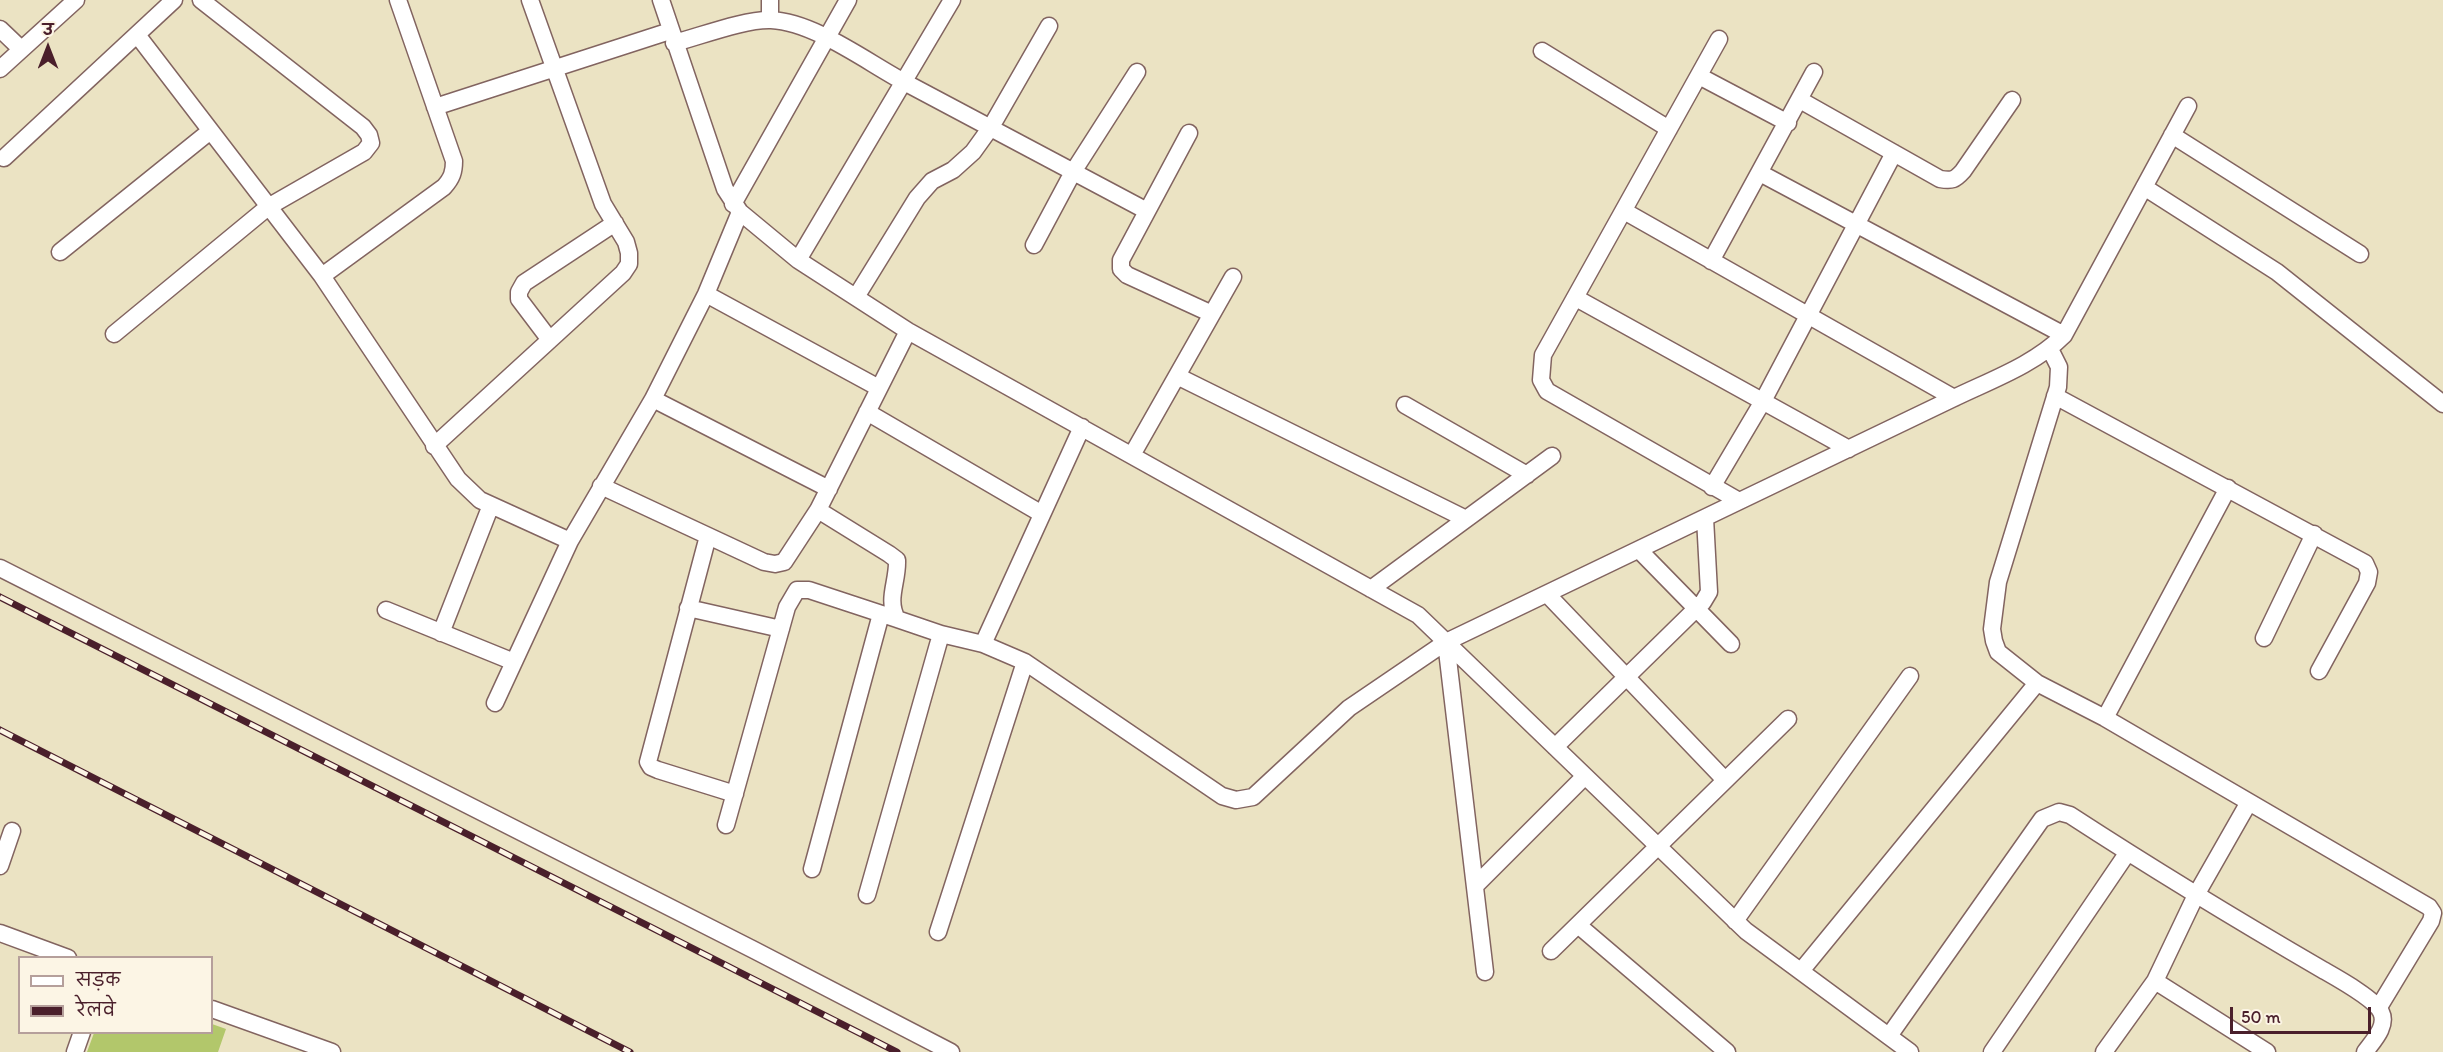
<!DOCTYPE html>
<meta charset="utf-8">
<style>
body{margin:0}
#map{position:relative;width:2443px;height:1052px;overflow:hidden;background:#ebe3c3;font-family:Itim,"Playpen Sans Deva",sans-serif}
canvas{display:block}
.legend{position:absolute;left:18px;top:956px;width:195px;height:78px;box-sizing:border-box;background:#fcf5e5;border:2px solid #b59f9b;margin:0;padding:8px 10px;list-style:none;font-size:18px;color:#4a1f2b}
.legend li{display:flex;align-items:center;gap:12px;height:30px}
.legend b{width:30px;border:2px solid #b59f9b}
.north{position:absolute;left:18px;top:18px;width:60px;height:60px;-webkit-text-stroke:4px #fcf5e5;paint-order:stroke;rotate:0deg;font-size:16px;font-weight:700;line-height:24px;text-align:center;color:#4a1f2b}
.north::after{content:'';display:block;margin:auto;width:21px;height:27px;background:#4a1f2b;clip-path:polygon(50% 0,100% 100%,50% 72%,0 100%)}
.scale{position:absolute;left:2230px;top:1007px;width:141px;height:27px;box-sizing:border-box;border:3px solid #4a1f2b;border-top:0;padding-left:8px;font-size:18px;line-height:21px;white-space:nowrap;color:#4a1f2b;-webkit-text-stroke:4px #fcf5e5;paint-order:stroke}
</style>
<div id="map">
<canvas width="2443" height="1052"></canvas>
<ul class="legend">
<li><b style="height:8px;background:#fff"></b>सड़क</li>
<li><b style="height:8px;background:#4a1f2b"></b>रेलवे</li>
</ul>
<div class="north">उ</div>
<div class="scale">50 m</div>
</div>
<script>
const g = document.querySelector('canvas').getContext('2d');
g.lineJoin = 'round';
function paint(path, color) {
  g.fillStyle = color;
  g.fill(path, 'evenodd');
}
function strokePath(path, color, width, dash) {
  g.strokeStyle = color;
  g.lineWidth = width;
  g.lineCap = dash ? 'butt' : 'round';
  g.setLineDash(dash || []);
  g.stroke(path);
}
paint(new Path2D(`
 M212,1024L226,1029L218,1052H87L94,1033L212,1032Z`), '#b2c76b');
const street = new Path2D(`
 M661,0L725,189L740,212L798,260L908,331L1418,615L1746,931L1910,1052
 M770,20V0
 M0,29L21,49
 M138,36L322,276L444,187C452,178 454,172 454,161L398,0
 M1719,39L1543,355L1541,380L1547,391L1739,501
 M674,43C701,36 745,19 771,20C815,22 868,63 906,83C986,126 1067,168 1147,211
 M1542,51L1669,129
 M0,69L76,0
 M1699,76L1788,123
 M1800,100L1940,179C1952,181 1955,180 1963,171L2012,100
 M435,107L670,31
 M1189,133L1128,247L1121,260V269L1127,275L1212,314
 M2172,135L2360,254
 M4,158L174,0
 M1760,173L2064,335
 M2144,187L2277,272L2443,404
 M733,204L848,0
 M1624,211L1954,398
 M1034,245L1073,172L1137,72
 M60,252L209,132
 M798,260L952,0
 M1711,261L1814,72
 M322,276L458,479L480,500L570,541
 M706,294L879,388
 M856,297L917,198L932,181L953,170L973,152L991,127L1049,26
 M1576,298L1849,449
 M114,334L268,207L364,152L371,143L369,135L363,127L201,0
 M550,340L519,299V292L524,283L615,223
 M2050,349L2059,367L2058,387L1998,582L1992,629L1994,641L1998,652L2037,683L2105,718L2429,907L2433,913L2431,921L2379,1007
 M1177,376L1466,519
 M2055,396L2365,563L2369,572L2367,583L2319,671
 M653,399L829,489
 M1405,405L1527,475
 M867,412L1042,514
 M434,446L623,273L629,264V253L626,242L603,204L530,0
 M1132,455L1233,277
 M601,486L764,562L775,564L784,562L818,510L908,331
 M1712,487L1763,401L1894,153
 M818,510L889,554L897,560C898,582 886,599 897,619L941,634L983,644L1025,662L1222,796L1236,800L1253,797L1349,708L1446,642L1954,398C1991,380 2034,365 2064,335L2188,106
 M708,536L648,762L651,767L658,770L735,794
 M1639,550L1731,644
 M0,568L754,950L951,1052
 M1371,589L1552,456
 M1547,594L1725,780
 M688,608L781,629
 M386,610L514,662
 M441,633L491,505
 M2264,638L2314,534
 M1446,642L1485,972
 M983,644L1082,427
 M495,703L570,541L653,399L706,294L740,212
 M2105,718L2228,488
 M1555,747L1703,602L1709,592L1705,518
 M726,825L787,607L797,590H809L897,619
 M0,866L12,831
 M812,869L881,614
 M1475,886L1585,776
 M867,895L941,634
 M1735,921L1910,676
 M1578,925L1727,1052
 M938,932L1025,662
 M0,933L68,958
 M1551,951L1788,719
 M1801,971L2037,683
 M2155,981L2267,1052
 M212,1009L332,1052
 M1889,1036L2042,819L2059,812L2070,815C2153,869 2237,920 2323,970C2337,978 2375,999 2381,1012C2388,1026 2373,1041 2365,1052
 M75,1052L82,1032
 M1992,1052L2128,852
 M2104,1052L2155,981L2196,895L2249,802`);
strokePath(street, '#826460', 19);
strokePath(street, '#fff', 16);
const rail = new Path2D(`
 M0,597L897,1052
 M0,730L630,1052`);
strokePath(rail, '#4a1f2b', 7);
strokePath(rail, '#fcf5e5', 4.5, [14]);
</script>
